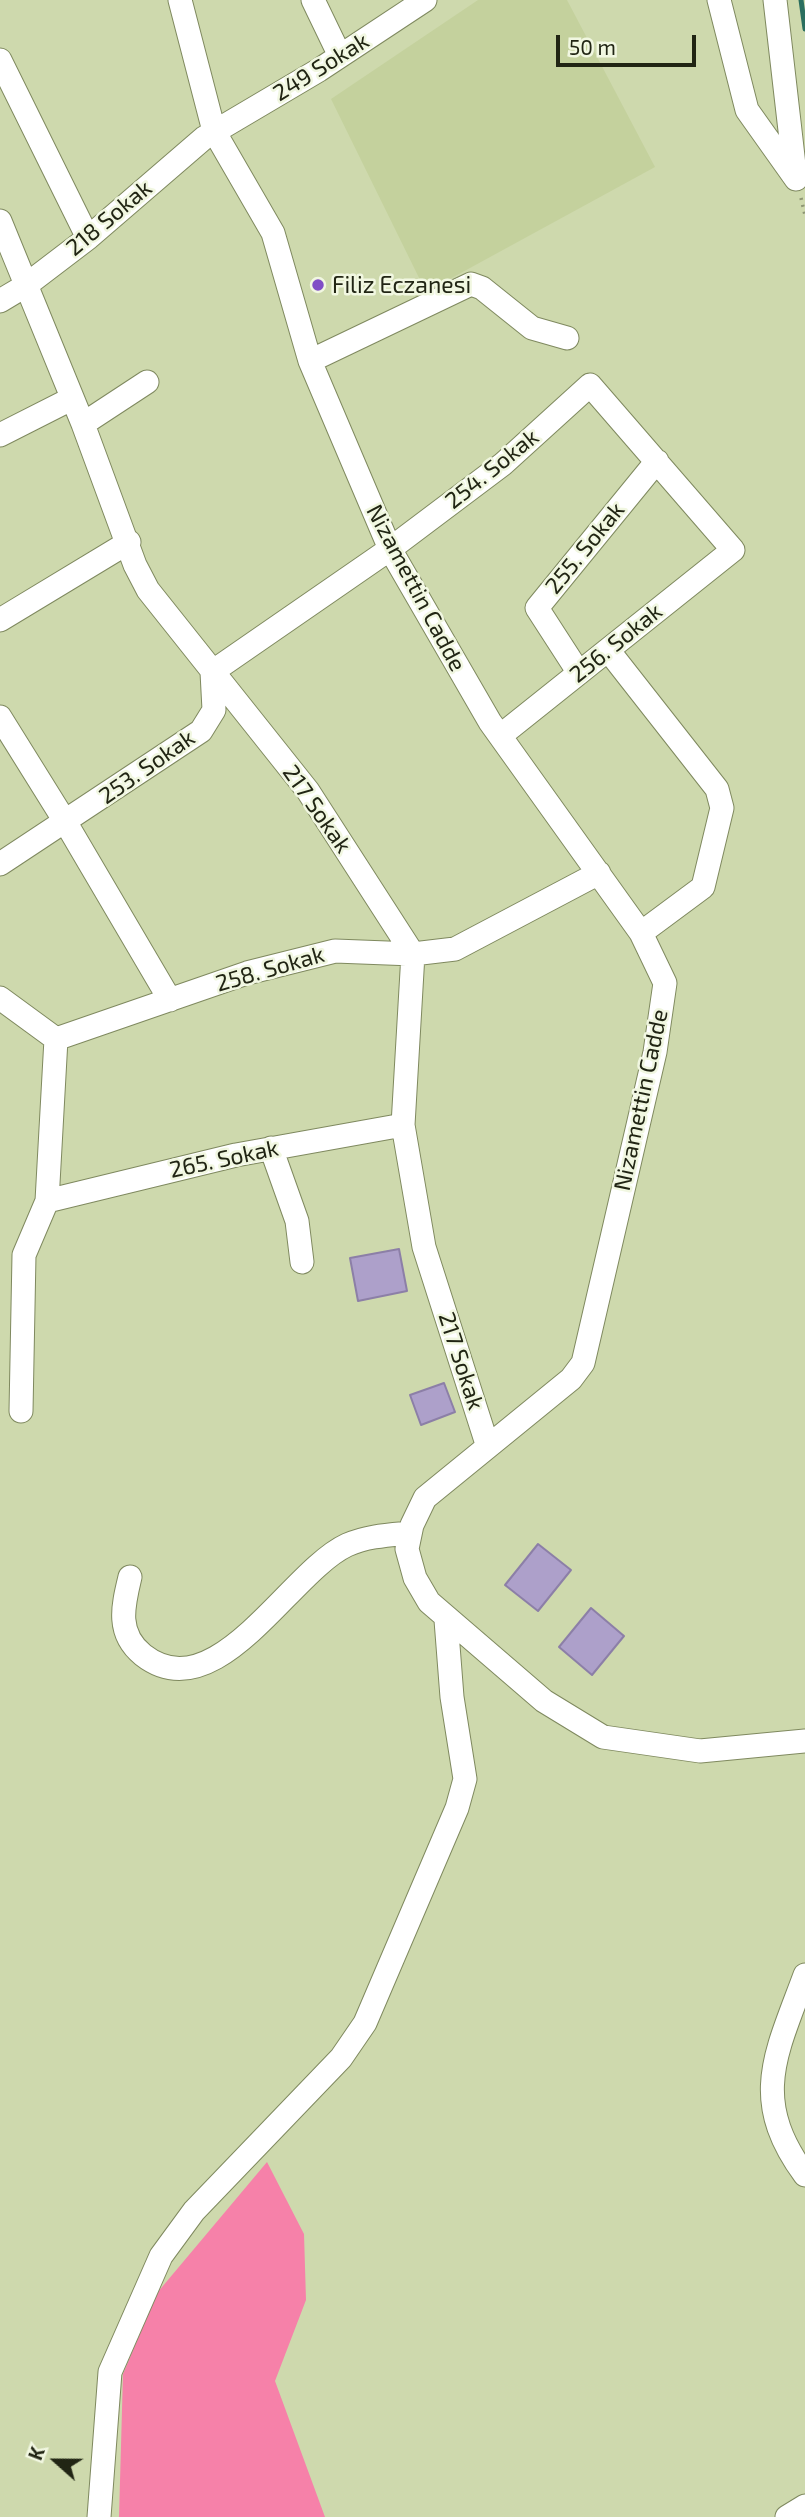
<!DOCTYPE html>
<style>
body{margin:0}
#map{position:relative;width:805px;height:2517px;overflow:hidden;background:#ced9ad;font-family:"Exo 2",sans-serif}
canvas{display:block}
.north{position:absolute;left:21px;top:2426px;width:70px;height:70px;-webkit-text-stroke:5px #f1f7e1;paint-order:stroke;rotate:291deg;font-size:19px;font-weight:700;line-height:28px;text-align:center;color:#212514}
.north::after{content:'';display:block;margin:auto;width:24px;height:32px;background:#212514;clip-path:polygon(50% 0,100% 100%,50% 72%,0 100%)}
.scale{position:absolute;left:556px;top:35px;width:140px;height:32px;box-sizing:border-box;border:4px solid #212514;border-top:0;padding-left:9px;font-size:21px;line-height:24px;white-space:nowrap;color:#212514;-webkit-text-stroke:5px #f1f7e1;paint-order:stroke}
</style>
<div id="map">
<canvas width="805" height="2517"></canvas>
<div class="north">K</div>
<div class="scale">50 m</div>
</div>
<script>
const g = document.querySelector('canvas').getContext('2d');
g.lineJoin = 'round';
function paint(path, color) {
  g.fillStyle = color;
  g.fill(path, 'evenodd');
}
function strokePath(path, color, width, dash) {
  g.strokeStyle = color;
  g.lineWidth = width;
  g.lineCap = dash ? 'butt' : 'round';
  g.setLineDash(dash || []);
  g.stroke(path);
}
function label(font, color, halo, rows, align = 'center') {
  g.font = font + ' "Exo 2",sans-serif';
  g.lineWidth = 5;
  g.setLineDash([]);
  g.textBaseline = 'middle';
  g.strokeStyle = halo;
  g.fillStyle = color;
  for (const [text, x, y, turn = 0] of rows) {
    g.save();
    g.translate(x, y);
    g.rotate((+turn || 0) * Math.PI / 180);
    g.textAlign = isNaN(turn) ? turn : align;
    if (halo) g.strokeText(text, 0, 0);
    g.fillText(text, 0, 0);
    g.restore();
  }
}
paint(new Path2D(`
 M478,0H567L655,167L426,292L331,99Z`), '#c4d19d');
paint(new Path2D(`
 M267,2162L304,2234L306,2300L275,2381L325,2517H119L123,2374L157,2293Z`), '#f681a9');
strokePath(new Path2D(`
 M801,0L805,29`), '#2a6e5e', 5);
const building = new Path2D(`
 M399,1249L407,1291L358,1301L350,1258Z
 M444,1383L455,1412L421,1425L410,1395Z
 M538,1544L571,1570L538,1611L505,1585Z
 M591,1608L624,1636L592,1675L559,1647Z`);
paint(building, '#ada0ca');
strokePath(building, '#8c7fa7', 2);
const minor = new Path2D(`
 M180,0L214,131L273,233L310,361L390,549L490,722L641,933L665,983L655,1052L583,1363L571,1379L425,1498L412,1525L407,1549L415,1578L429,1602L544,1701L603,1737L700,1751L805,1741
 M313,0L340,56
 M719,0L747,110L796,179
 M775,0L795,174
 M0,60L88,238
 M0,221L83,424L135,565L148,590L308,791L413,954L403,1125L424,1247L487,1444
 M0,301L25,286L88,238L204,138L319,70L425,0
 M310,361L471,284L482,288L532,328L567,338
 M83,424L147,382
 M0,435L71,399
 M0,620L129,542
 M608,650L717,789L722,808L703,887L641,933
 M579,673L537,608L657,461
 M0,717L66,823L170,1000
 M0,864L201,731L214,710L212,672L390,549L503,464L590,385L733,550L500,736
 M0,998L56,1039
 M56,1039L247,973L335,951L413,954L455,949L599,873
 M271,1148L297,1221L302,1262
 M47,1201L236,1155L403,1125
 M21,1411L24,1255L47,1201L56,1039
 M130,1577C123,1606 116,1633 143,1655C216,1712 289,1572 347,1545C367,1536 389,1535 410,1533
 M805,1975C776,2054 749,2099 805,2175
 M99,2517L110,2372L161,2256L194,2211L341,2058L365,2023L457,1808L465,1779L452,1697L446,1620
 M787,2517L805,2506`);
strokePath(minor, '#7f895f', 25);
strokePath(new Path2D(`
 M801,198L805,215`), '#8e9674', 3.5, [2, 5]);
strokePath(minor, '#fff', 23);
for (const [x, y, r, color] of [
 [318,285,7,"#804ec6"]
]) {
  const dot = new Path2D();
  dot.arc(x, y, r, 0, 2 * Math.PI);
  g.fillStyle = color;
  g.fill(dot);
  strokePath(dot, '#f1f7e1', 2.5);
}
label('23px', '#212514', '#f1f7e1', [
 ["249 Sokak",321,67,-32],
 ["218 Sokak",109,218,-40],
 ["254. Sokak",492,469,-39],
 ["255. Sokak",585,548,-51],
 ["Nizamettin Cadde",416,588,62],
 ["256. Sokak",616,643,-39],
 ["253. Sokak",147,767,-35],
 ["217 Sokak",317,809,55],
 ["258. Sokak",270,969,-16],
 ["Nizamettin Cadde",641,1100,-78],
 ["265. Sokak",224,1159,-12],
 ["217 Sokak",461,1361,72]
]);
label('23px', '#212514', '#f1f7e1', [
 ["Filiz Eczanesi",332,285]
], 'left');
</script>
